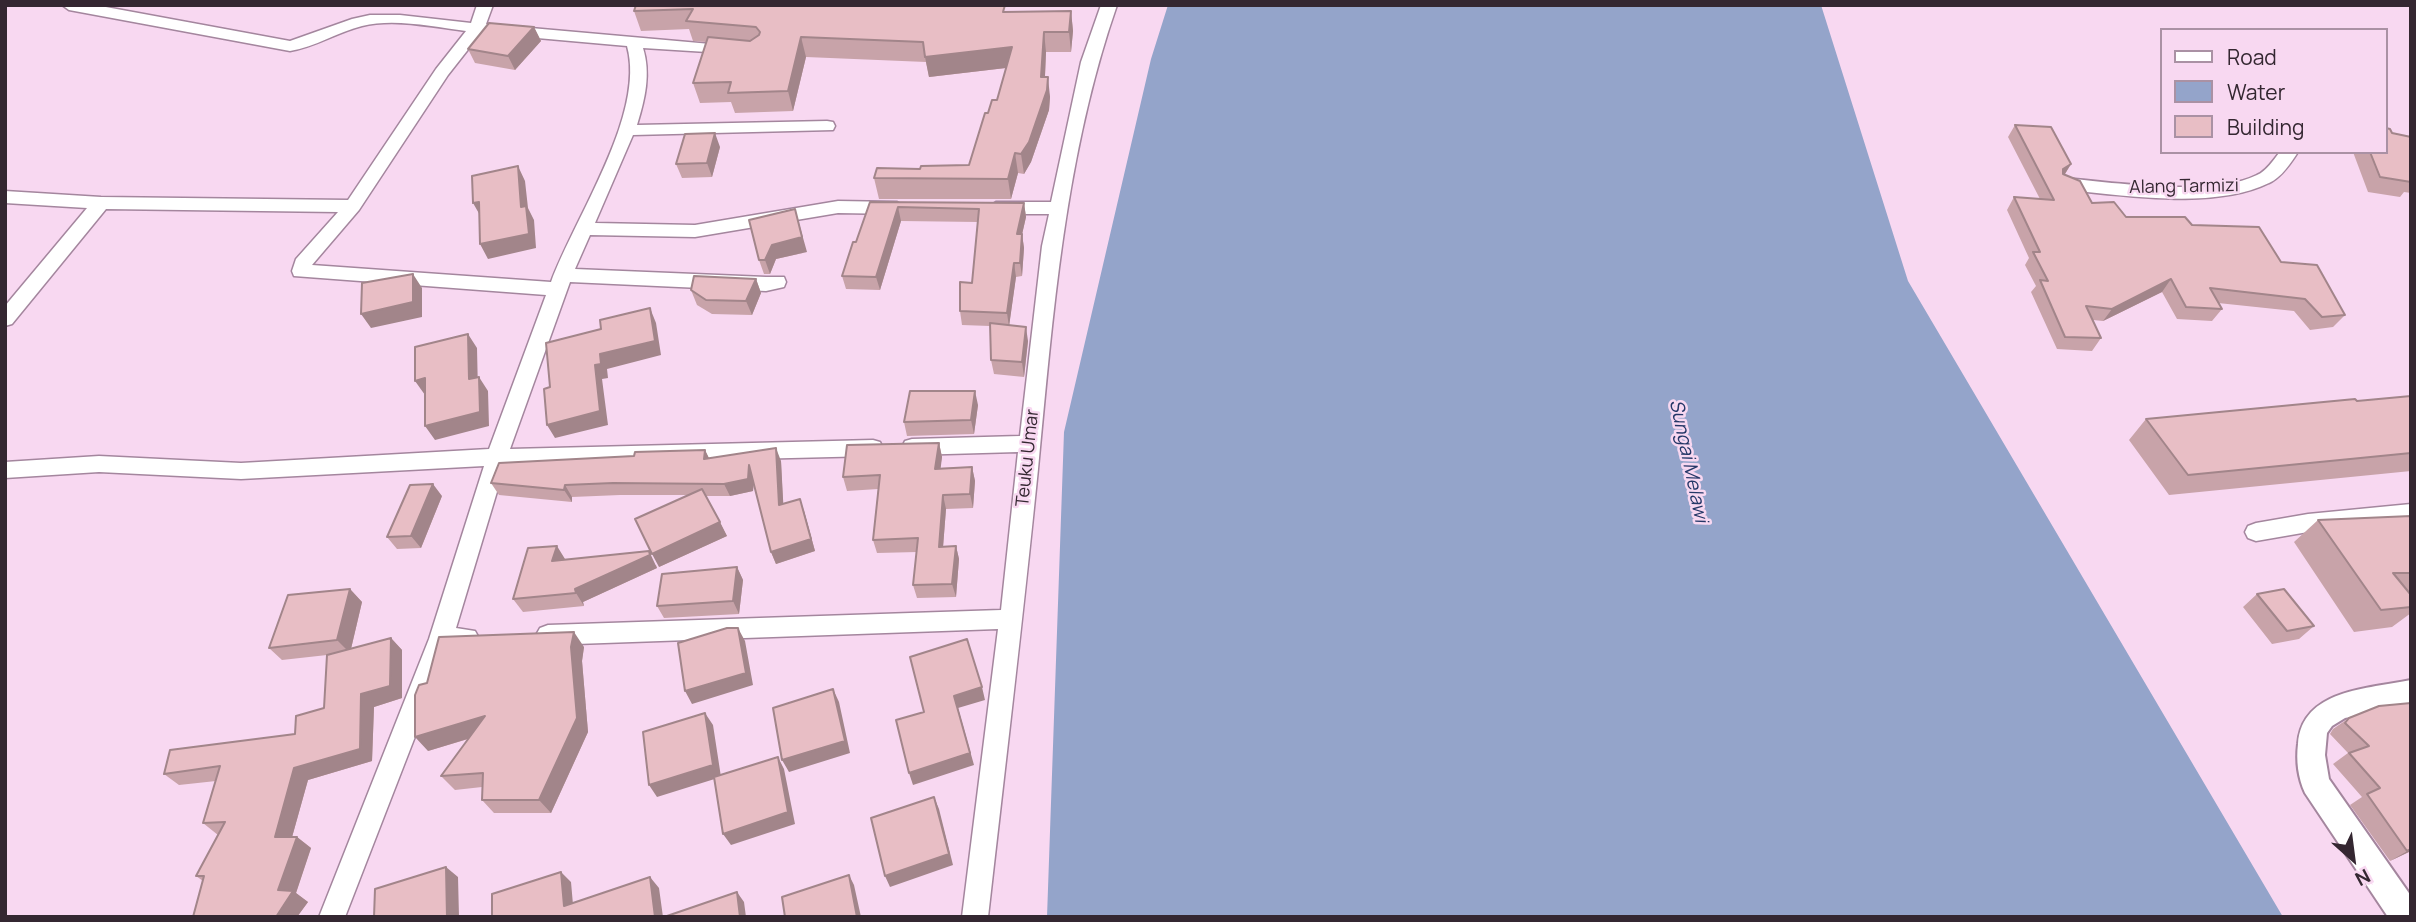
<!DOCTYPE html>
<style>
body{margin:0}
#map{position:relative;width:2416px;height:922px;overflow:hidden;background:#f8d8f1;font-family:Manrope,sans-serif}
canvas{display:block}
.frame{position:absolute;inset:0;border:7px solid #342731;pointer-events:none}
.legend{position:absolute;left:2160px;top:28px;width:228px;height:126px;box-sizing:border-box;background:#f8d8f1;border:2px solid #aa91a4;margin:0;padding:9px 12px;list-style:none;font-size:21px;color:#342731}
.legend li{display:flex;align-items:center;gap:14px;height:35px}
.legend b{width:35px;border:2px solid #aa91a4}
.north{position:absolute;left:2318px;top:824px;width:70px;height:70px;-webkit-text-stroke:5px #f8d8f1;paint-order:stroke;rotate:152deg;font-size:19px;font-weight:700;line-height:28px;text-align:center;color:#342731}
.north::after{content:'';display:block;margin:auto;width:24px;height:32px;background:#342731;clip-path:polygon(50% 0,100% 100%,50% 72%,0 100%)}
</style>
<div id="map">
<canvas width="2416" height="922"></canvas>
<div class="frame"></div>
<ul class="legend">
<li><b style="height:9px;background:#fff"></b>Road</li>
<li><b style="height:19px;background:#94a4ca"></b>Water</li>
<li><b style="height:19px;background:#e8bec5"></b>Building</li>
</ul>
<div class="north">N</div>
</div>
<script>
const g = document.querySelector('canvas').getContext('2d');
g.lineJoin = 'round';
function paint(path, color) {
  g.fillStyle = color;
  g.fill(path, 'evenodd');
}
function strokePath(path, color, width, dash) {
  g.strokeStyle = color;
  g.lineWidth = width;
  g.lineCap = dash ? 'butt' : 'round';
  g.setLineDash(dash || []);
  g.stroke(path);
}
function label(font, color, halo, rows, align = 'center') {
  g.font = font + ' Manrope,sans-serif';
  g.lineWidth = 5;
  g.setLineDash([]);
  g.textBaseline = 'middle';
  g.strokeStyle = halo;
  g.fillStyle = color;
  for (const [text, x, y, turn = 0] of rows) {
    g.save();
    g.translate(x, y);
    g.rotate((+turn || 0) * Math.PI / 180);
    g.textAlign = isNaN(turn) ? turn : align;
    if (halo) g.strokeText(text, 0, 0);
    g.fillText(text, 0, 0);
    g.restore();
  }
}
paint(new Path2D(`
 M1168,5H1821L1908,281L2283,917H1047L1064,432L1151,59Z`), '#94a4ca');
const minor = new Path2D(`
 M62,5H95L290,41L352,19L370,15H400L471,23L477,5H493L486,24L733,46L741,51L739,54L643,48C651,74 645,99 637,125L827,121L833,122L835,126L833,130L633,135L595,223L695,225L838,201L897,202L906,208L897,214L838,213L695,237L590,235L575,269L766,277H784L786,282L784,287L766,291L570,282L510,449L873,440L880,442L883,448L880,454L873,456L505,465L456,628L475,631L479,638L475,645L449,649L345,917H319L429,639L484,466L241,479L99,472L5,478V462L99,456L241,463L489,449L546,295L294,276L292,271L296,259L338,212L106,209L12,324L5,326V306L87,208L5,203V191L101,197L348,200L436,69L466,31C433,27 395,18 362,26C337,32 316,47 290,51L69,10ZM481,33L627,46C646,114 575,217 551,282L312,265L359,210L448,75Z
 M1101,5H1117C1065,154 1053,313 1038,469C1023,618 1005,768 988,917H962L998,629L548,645L540,642L536,635L540,628L548,625L1001,610L1018,452L912,455L905,453L902,447L905,441L912,439L1020,436L1042,246L1049,214H996L987,208L996,202H1051L1081,62Z
 M2280,152H2298C2291,163 2281,178 2269,183C2215,210 2124,195 2066,190L2057,184L2066,178C2115,183 2213,197 2257,175C2267,171 2273,160 2280,152Z
 M2411,504V522L2308,532L2256,541L2248,538L2245,532L2248,526L2256,523L2308,514Z`);
const tertiary = new Path2D(`
 M2411,680V704L2345,718L2332,726L2327,733L2325,755L2329,779L2411,896V917H2388L2305,793C2298,778 2296,760 2298,744C2302,689 2368,689 2411,680Z`);
strokePath(minor, '#a4869e', 3);
strokePath(tertiary, '#a4869e', 4);
paint(minor, '#fff');
paint(tertiary, '#fff');
paint(new Path2D(`
 M636,5L1007,12L1071,11L1073,31L1071,52H1046L1045,77L1050,97L1049,110L1031,162L1024,174L1018,173L1011,199H879L874,178L920,169L969,165L988,113L997,100L1006,68L929,77L926,62L806,57L793,111L735,113L731,102L700,103L693,83L706,42L693,41L689,29L641,31L634,11Z
 M534,27L541,41L515,70L475,63L468,49Z
 M2015,125L2071,164L2065,174L2092,203L2126,217L2192,225L2281,262L2345,315L2333,327L2310,330L2294,311L2218,303L2222,309L2212,321L2177,319L2162,292L2103,321L2093,320L2101,338L2092,351L2057,349L2031,292L2036,286L2025,265L2029,258L2007,210L2014,197L2040,199L2008,137Z
 M2392,133L2411,137V193L2404,192L2400,197L2368,192L2353,152H2386Z
 M720,147L712,177L682,178L676,164Z
 M870,202L1024,203L1026,217L1022,234L1024,248L1022,276L1016,277L1009,325L1028,341L1024,377L994,374L991,360L990,326L962,325L960,311L972,283L978,222L901,221L880,290L846,289L842,276L856,242Z
 M807,252L776,259L770,274H764L759,260Z
 M756,279L761,293L752,315L712,314L697,305L691,290Z
 M2411,396V471L2169,495L2129,440L2146,419Z
 M978,405L974,434L907,436L904,422Z
 M939,443L942,457L940,468L972,467L975,481L973,508L946,509L943,547L956,546L959,559L956,597L917,598L913,585L917,552L877,553L873,540L878,489L847,491L843,477Z
 M705,450L709,459L781,461L783,504L804,511L815,551L776,564L771,552L754,483L753,491L730,496H706L727,536L659,567L687,495H620L572,497V502L499,495L491,483L634,456Z
 M442,496L421,548L397,549L387,537Z
 M2411,516V594H2410L2411,595V613L2392,627L2354,632L2294,542L2318,520Z
 M565,559V560L656,565L657,568L583,602L584,606L523,612L513,599Z
 M737,567L743,580L739,614L664,618L657,606Z
 M350,589L362,602L351,649L391,638L402,650V698L374,707L372,761L308,780L292,837H297L311,848L296,893L308,902L297,917H193L203,881L196,876L218,835L203,823L216,781L179,785L164,774L295,734L324,708L327,655L282,660L269,648Z
 M2257,594L2314,626L2299,639L2272,644L2243,607Z
 M584,647L582,661L588,732L551,813H494L482,800V787L455,790L441,776L468,739L428,751Z
 M2379,706L2411,851L2390,861L2350,805L2362,797L2333,764L2348,753L2330,734L2333,729L2349,718Z`), '#c8a3a9');
paint(new Path2D(`
 M1071,11L1073,31L1071,52L1069,32Z
 M534,27L541,41L515,70L508,56Z
 M1044,32L1046,52L1044,97L1041,77Z
 M801,37L806,57L793,111L788,91Z
 M1012,47L1014,67L929,77L925,57Z
 M1048,77L1050,97L1049,110L1031,162L1024,174L1021,154Z
 M715,133L720,147L712,177L707,163Z
 M1015,153L1018,173L1011,199L1008,179Z
 M2071,164L2063,177V169Z
 M518,166L525,181L528,208L534,220L536,248L488,259L480,244L521,207Z
 M479,202L481,217L473,203Z
 M1024,203L1026,217L1019,248L1017,234Z
 M898,207L901,221L880,290L876,277Z
 M795,209L807,252L776,259L770,274L765,260L772,245Z
 M1022,234L1024,248L1022,276L1020,263Z
 M1014,263L1016,277L1009,327L1007,313Z
 M413,274L422,288V317L371,328L361,314Z
 M756,279L761,293L752,315L746,301Z
 M2171,279L2162,292L2103,321L2112,309Z
 M650,308L656,323L661,355L607,369L608,378L602,379L608,425L555,438L547,425L595,365L600,354Z
 M1026,327L1028,341L1024,377L1022,362Z
 M468,334L477,348L478,393L469,379Z
 M479,377L488,391L489,426L435,440L425,426Z
 M425,378V395L415,381Z
 M975,391L978,405L974,434L971,420Z
 M939,443L942,457L939,482L935,469Z
 M776,448L781,461L784,517L779,505Z
 M705,450L711,462L704,459Z
 M749,465L754,477L753,491L730,496L724,484Z
 M972,467L975,481L973,508L970,494Z
 M433,484L442,496L421,548L411,536Z
 M565,485L572,497V502L564,490Z
 M943,495L946,509L942,560L939,547Z
 M800,499L804,511L815,551L776,564L771,552Z
 M720,522L727,536L659,567L652,554Z
 M557,546L565,559L561,574L552,561Z
 M956,546L959,559L956,597L952,584Z
 M649,551L657,568L583,602L584,606L576,593L575,589Z
 M737,567L743,580L739,614L733,601Z
 M350,589L362,602L350,653L337,640Z
 M738,628L745,641L753,685L692,704L685,691Z
 M574,632L584,647L582,661L588,732L551,813L539,800Z
 M391,638L402,650V698L374,707L372,761L308,780L289,848L275,837L294,768L361,694Z
 M982,687L985,700L958,708L974,765L913,785L909,773L954,696Z
 M833,689L839,702L850,753L789,772L782,760Z
 M705,713L713,725L721,777L657,797L649,785Z
 M485,716L497,730L428,751L415,737Z
 M778,757L784,769L795,824L731,845L723,834Z
 M934,797L939,809L953,865L890,887L885,876Z
 M297,837L311,848L296,893L308,902L297,917H276L278,890Z
 M2411,849V851L2390,861Z
 M446,867L458,877L459,917H447Z
 M561,872L571,882L574,916L564,906Z
 M849,875L854,885L861,917H857Z
 M650,877L659,888L663,917H655Z
 M737,892L744,902L746,917H740Z`), '#a2858a');
const building = new Path2D(`
 M636,5H1005L1003,12L1071,11L1069,32H1044L1041,77H1048L1047,90L1029,142L1021,154L1015,153L1008,179L874,178L877,168L920,169L921,166L969,165L985,113H988L992,100H997L1012,47L925,57L923,42L801,37L788,91L728,93L731,82L693,83L708,37L750,41L759,35L760,32L756,27L686,21L693,9L634,11Z
 M489,23L534,27L508,56L468,49Z
 M2015,125L2051,127L2071,164L2063,169V174L2080,181L2092,203L2114,202L2126,217H2185L2192,225L2259,227L2281,262L2317,265L2345,315L2322,317L2305,299L2210,288L2222,309L2186,307L2171,279L2112,309L2086,306L2101,338L2065,337L2040,280L2048,281L2033,252H2040L2014,197L2054,200Z
 M2386,128L2390,129L2392,133L2411,137V182L2380,177L2370,152H2386Z
 M715,133L707,163L676,164L685,134Z
 M518,166L521,207L526,206L529,234L480,244L479,202L473,203L472,176Z
 M870,202L1024,203L1017,234H1022L1020,263H1014L1007,313L960,311V282L972,283L979,209L898,207L876,277L842,276L853,242H856Z
 M795,209L802,237L772,245L765,260H759L749,220Z
 M413,274V302L361,314L362,283Z
 M694,276L756,279L746,301L706,300L691,290Z
 M650,308L655,341L600,354L601,364L595,365L600,411L547,425L544,389L550,387L546,343L601,329L600,320Z
 M990,323L1026,327L1022,362L991,360Z
 M468,334L469,379L479,377L480,412L425,426V378L415,381V347Z
 M910,391H975L971,420L904,422Z
 M2411,396V453L2188,475L2146,419L2355,399L2357,401Z
 M939,443L935,469L972,467L970,494L943,495L939,547L956,546L952,584L913,585L918,538L873,540L880,475L843,477L847,445Z
 M776,448L779,505L800,499L811,539L771,552L749,465L748,479L724,484L613,483L565,485L564,490L491,483L499,463L634,456L635,452L705,450L704,459Z
 M433,484L411,536L387,537L410,485Z
 M702,489L720,522L652,554L635,519Z
 M2411,516V573H2393L2411,595V607L2381,610L2318,520Z
 M557,546L552,561L649,551L650,555L575,589L576,593L513,599L528,548Z
 M737,567L733,601L657,606L662,574Z
 M350,589L337,640L269,648L288,595Z
 M2284,589L2314,626L2287,631L2257,594Z
 M727,628H738L746,673L685,691L678,643Z
 M574,632L571,647L577,718L539,800H482L483,773L441,776L485,716L415,737V695L419,685L427,683L439,637Z
 M391,638L390,686L361,694L360,749L294,768L275,837H297L278,890L293,891L276,917H193L204,876H196L225,822L203,823L220,766L164,774L170,750L295,734L296,716L324,708L327,655Z
 M967,639L982,687L954,696L970,753L909,773L896,720L924,712L910,657Z
 M833,689L845,741L782,760L773,708Z
 M2411,703V849L2407,851L2367,794L2380,788L2349,753L2369,746L2345,723L2349,718L2379,706Z
 M705,713L713,765L649,785L643,732Z
 M778,757L788,812L723,834L714,777Z
 M934,797L949,854L885,876L871,818Z
 M446,867L447,917H374L375,889Z
 M561,872L564,906L650,877L655,917H492V894Z
 M849,875L857,917H785L782,897Z
 M737,892L740,917H664Z`);
paint(building, '#e8bec5');
strokePath(building, '#a2858a', 2);
label('18px', '#342731', '#f8d8f1', [
 ["Alang Tarmizi",2184,187,-1],
 ["Teuku Umar",1028,458,-84]
]);
label('italic 19px', '#253767', '#f8d8f1', [
 ["Sungai Melawi",1688,461,78]
]);
</script>
